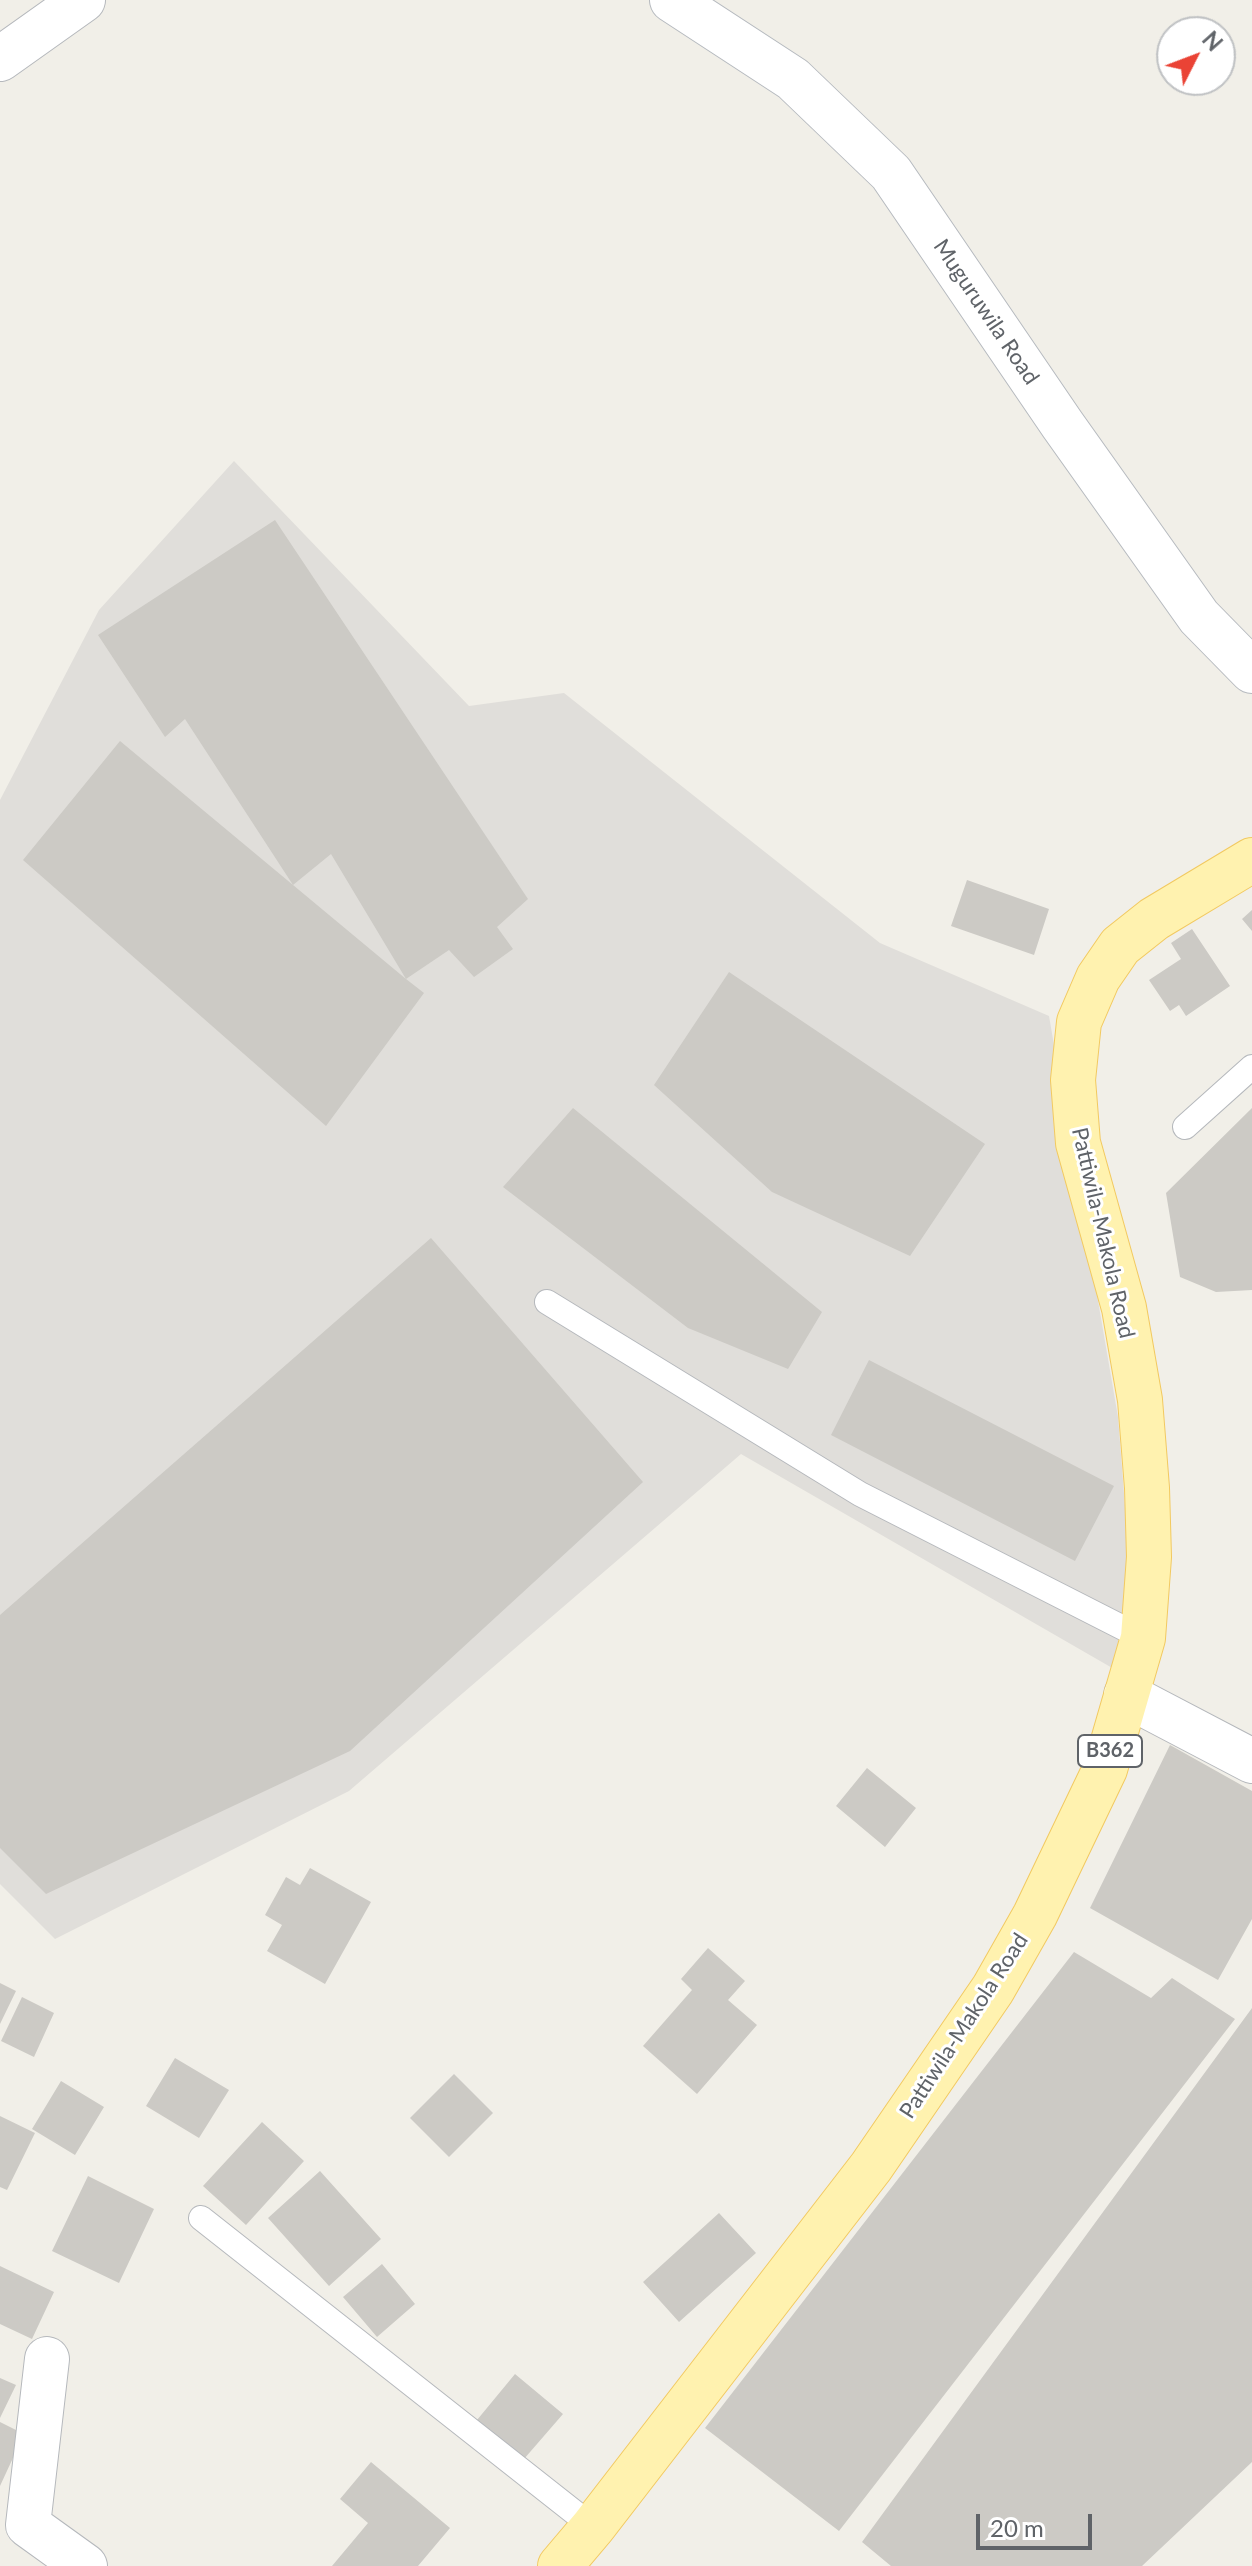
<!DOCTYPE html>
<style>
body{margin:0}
#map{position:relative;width:1252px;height:2566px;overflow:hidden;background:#f1efe8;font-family:Lato,sans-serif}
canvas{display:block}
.north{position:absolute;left:1156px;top:16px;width:80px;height:80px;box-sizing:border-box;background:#fff;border:2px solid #bfc1c3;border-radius:50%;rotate:48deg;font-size:22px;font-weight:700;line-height:32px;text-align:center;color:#5f6368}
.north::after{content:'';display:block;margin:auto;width:28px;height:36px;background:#ea4335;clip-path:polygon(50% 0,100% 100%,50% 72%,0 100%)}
.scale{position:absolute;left:976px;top:2514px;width:116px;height:36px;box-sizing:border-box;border:4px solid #5f6368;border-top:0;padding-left:10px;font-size:24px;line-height:28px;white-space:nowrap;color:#5f6368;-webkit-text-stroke:6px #fff;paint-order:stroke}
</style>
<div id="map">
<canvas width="1252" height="2566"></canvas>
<div class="north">N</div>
<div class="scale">20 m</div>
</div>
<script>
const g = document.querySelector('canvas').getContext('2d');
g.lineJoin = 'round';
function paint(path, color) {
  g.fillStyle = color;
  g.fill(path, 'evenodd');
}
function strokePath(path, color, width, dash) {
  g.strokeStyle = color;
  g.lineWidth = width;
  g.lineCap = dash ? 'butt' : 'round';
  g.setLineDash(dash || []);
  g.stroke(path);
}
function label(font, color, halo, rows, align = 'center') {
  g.font = font + ' Lato,sans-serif';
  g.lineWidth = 6;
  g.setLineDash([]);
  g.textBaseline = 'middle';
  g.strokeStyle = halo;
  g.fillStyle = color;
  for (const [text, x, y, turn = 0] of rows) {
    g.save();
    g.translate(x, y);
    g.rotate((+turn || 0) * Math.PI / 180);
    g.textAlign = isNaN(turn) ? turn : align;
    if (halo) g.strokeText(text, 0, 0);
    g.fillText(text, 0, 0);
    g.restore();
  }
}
paint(new Path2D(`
 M234,461L469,706L564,693L880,943L1049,1016L1118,1417L1130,1570L1114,1669L741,1454L349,1791L55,1939L0,1884V800L99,610Z`), '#e0deda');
paint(new Path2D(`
 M275,520L528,899L497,927L513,949L474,977L449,950L406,979L424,993L326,1126L23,860L120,741L293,885L185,719L165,737L98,635ZM331,854L406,979L293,885Z
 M967,880L1049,909L1034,955L951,926Z
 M1252,910V931L1242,919Z
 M1192,929L1230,986L1186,1016L1179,1005L1170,1011L1149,980L1181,959L1171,943Z
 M729,972L985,1144L910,1256L772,1192L654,1085Z
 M573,1108L822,1312L788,1369L688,1328L503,1187Z
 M1252,1108V1290L1216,1292L1180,1277L1166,1193Z
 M431,1238L643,1482L350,1751L46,1894L0,1848V1615Z
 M869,1360L1114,1486L1075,1561L831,1435Z
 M1170,1745L1252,1791V1919L1218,1980L1090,1908Z
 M867,1768L916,1808L885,1847L836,1806Z
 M310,1868L371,1902L325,1984L267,1951L282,1925L265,1915L286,1877L300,1885Z
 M708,1948L745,1981L728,2000L757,2025L697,2094L643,2046L692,1990L681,1979Z
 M1074,1952L1151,1998L1172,1978L1235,2019L839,2531L705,2428Z
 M0,1983L16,1991L0,2024Z
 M22,1997L54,2013L34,2057L1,2041Z
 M1252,2008V2462L1142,2566H891L862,2542Z
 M175,2058L229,2090L199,2138L146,2106Z
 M454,2074L493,2113L449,2157L410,2118Z
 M61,2081L104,2107L75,2155L32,2129Z
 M0,2116L35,2133L7,2190L0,2187Z
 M262,2122L304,2161L246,2225L203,2186Z
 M320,2171L381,2239L329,2286L268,2218Z
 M88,2176L154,2209L119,2283L52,2251Z
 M719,2213L756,2253L679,2322L643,2282Z
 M382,2264L415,2304L377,2337L343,2297Z
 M0,2266L54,2292L32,2339L0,2324Z
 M515,2374L563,2414L524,2459L477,2420Z
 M0,2378L16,2385L0,2418Z
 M0,2422L24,2434L0,2486Z
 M371,2462L450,2528L418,2566H332L368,2523L340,2499Z`), '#cccac5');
const lane = new Path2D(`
 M1185,1127L1252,1067
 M547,1302L860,1494L1143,1638
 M201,2218L593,2527`);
const street = new Path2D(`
 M0,59L83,0
 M1126,1695L1252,1761
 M47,2359L28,2525L85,2566`);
const secondary = new Path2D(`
 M672,0L793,79L891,173L1062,424L1199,617L1252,671`);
const primary = new Path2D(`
 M560,2566L593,2527L871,2167L993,1989L1035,1915L1105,1769L1143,1638L1149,1557L1147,1488L1140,1400L1124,1308L1078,1143L1073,1080L1079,1022L1098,978L1120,946L1154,919L1252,860`);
strokePath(lane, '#b5b8bc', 26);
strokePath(street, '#b5b8bc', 46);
strokePath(secondary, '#b6babf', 46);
strokePath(primary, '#f2c960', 46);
strokePath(lane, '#fff', 24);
strokePath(street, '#fff', 44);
strokePath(secondary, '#fff', 44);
strokePath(primary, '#fff2af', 44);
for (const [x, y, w] of [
 [1110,1751,64]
]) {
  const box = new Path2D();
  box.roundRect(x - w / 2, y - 16, w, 32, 6);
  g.fillStyle = '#fff';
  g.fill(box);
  strokePath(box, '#5f6368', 2);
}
label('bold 20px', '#5f6368', null, [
 ["B362",1110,1751]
]);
label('22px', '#5f6368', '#fff', [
 ["Muguruwila Road",986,312,56],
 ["Pattiwila-Makola Road",1103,1233,77],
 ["Pattiwila-Makola Road",964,2026,-57]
]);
</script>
